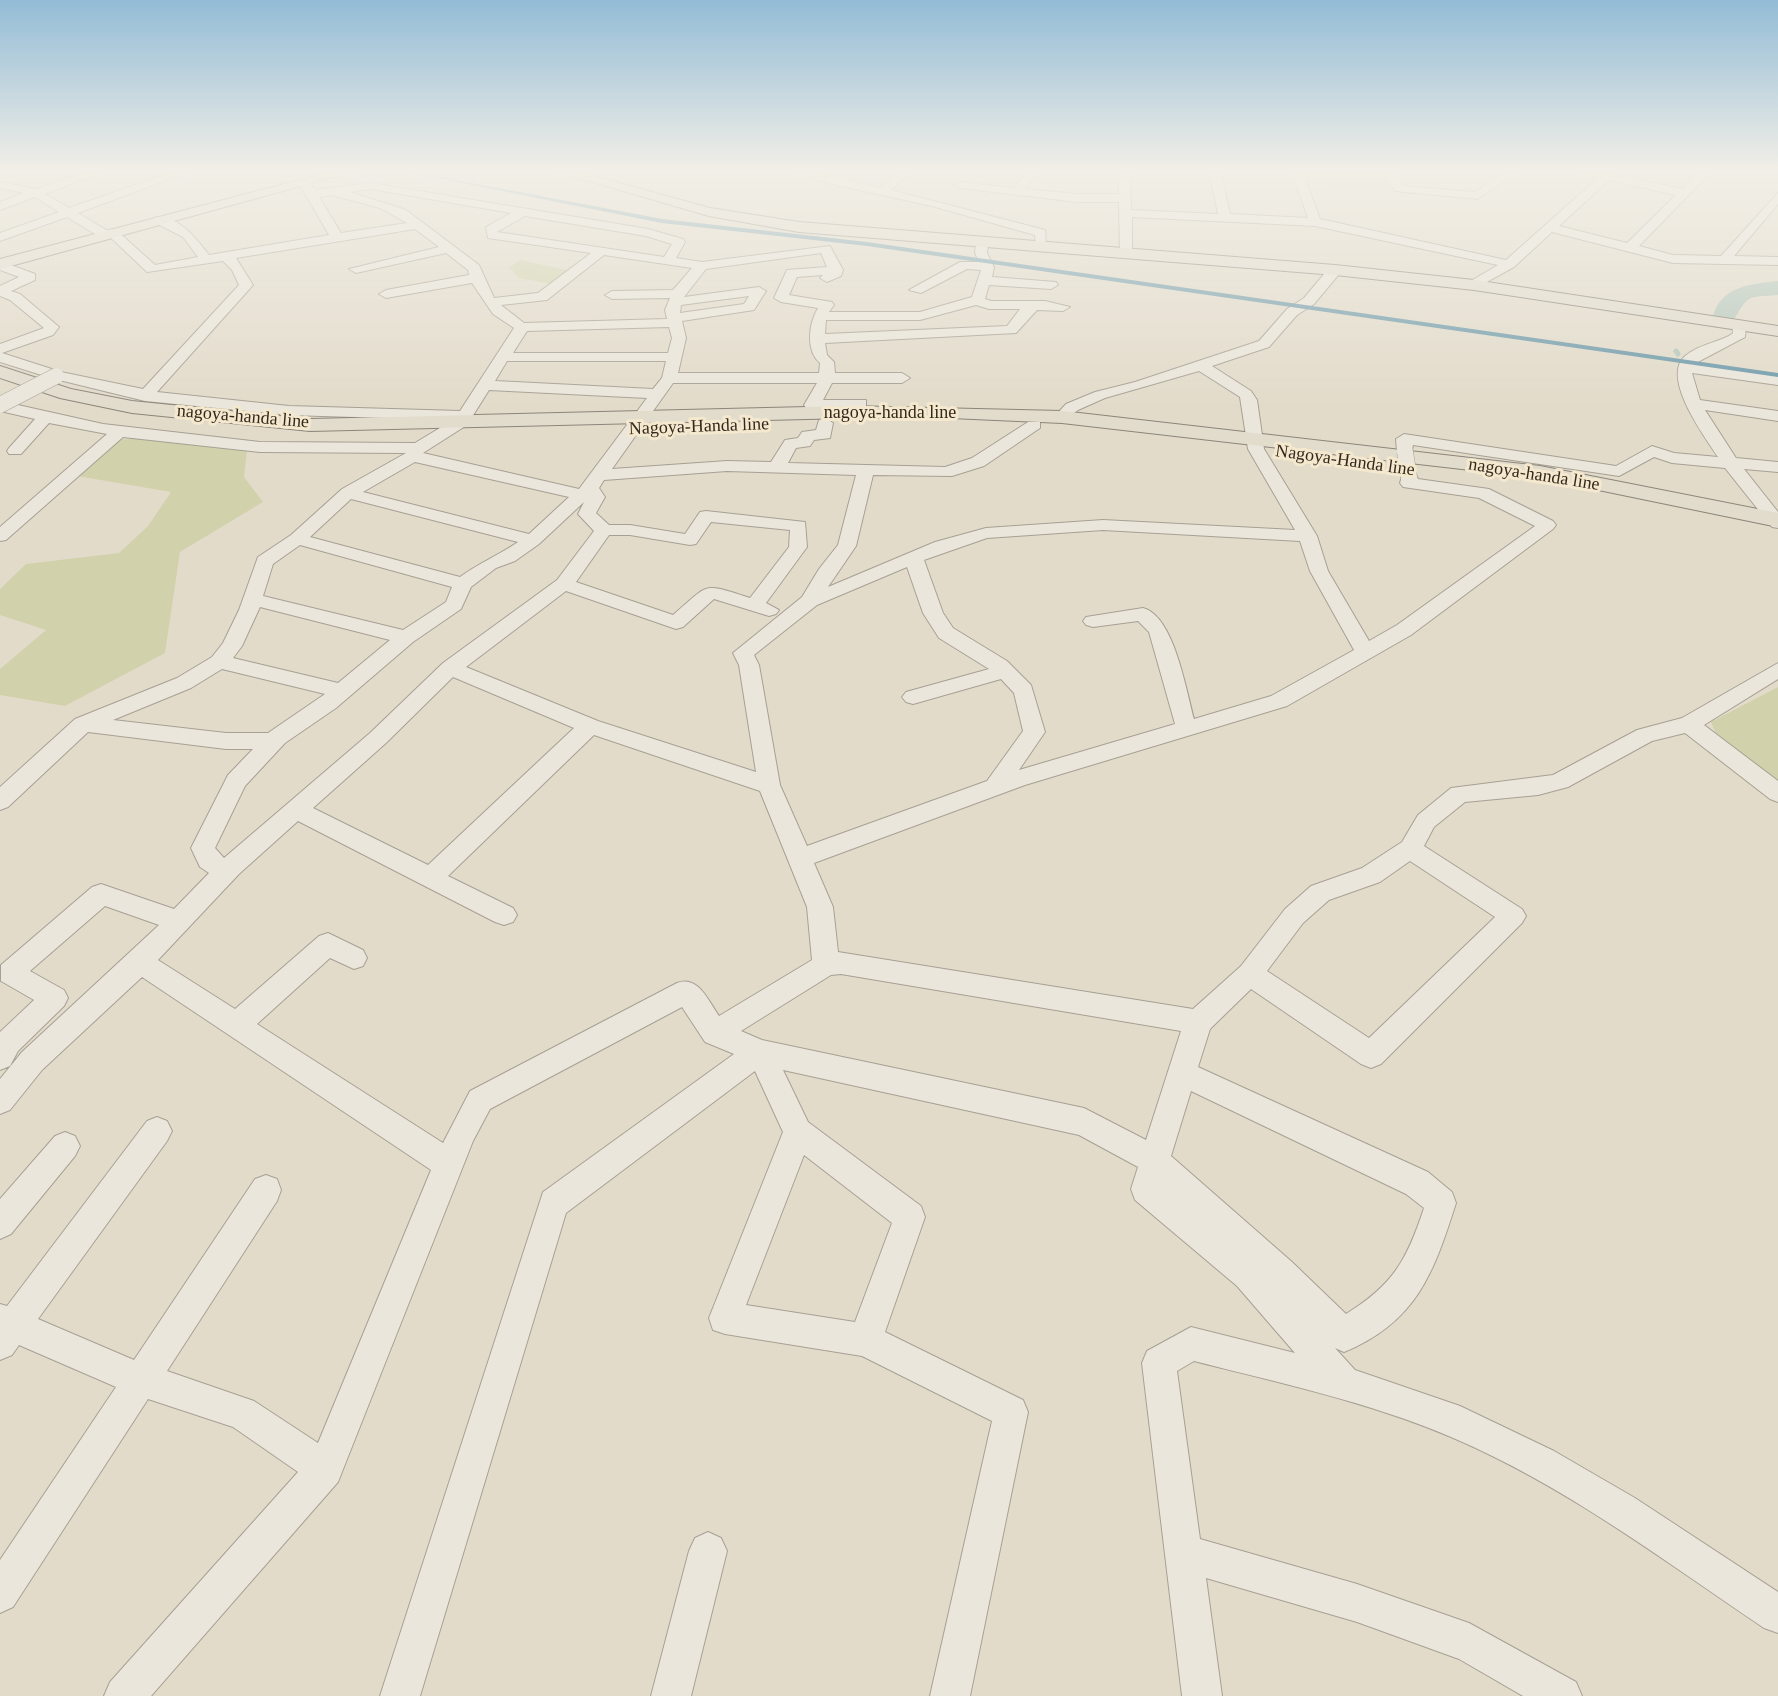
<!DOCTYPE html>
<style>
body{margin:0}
canvas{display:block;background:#e2dbca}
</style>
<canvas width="1778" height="1696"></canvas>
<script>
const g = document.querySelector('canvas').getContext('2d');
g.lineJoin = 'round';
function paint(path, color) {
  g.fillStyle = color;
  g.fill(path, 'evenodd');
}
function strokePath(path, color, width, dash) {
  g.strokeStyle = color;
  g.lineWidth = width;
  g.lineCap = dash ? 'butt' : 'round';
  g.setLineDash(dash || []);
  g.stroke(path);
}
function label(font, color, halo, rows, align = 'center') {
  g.font = font + ' Georgia,serif';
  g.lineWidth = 6;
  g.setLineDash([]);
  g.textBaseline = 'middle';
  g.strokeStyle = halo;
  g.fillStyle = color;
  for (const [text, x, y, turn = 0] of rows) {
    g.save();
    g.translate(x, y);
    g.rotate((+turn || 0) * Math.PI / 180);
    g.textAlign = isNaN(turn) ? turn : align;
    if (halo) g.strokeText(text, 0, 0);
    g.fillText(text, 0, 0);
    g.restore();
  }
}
paint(new Path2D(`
 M1297,170H1387L1399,189L1301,183Z
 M520,260L571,271L552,284L519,278L509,267Z
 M145,438L247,450L244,477L263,502L180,552L165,653L65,706L0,695V669L46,630L0,615V589L26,564L119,553L148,526L171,492L71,475L113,440Z
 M1778,687V785L1718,739L1711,722Z`), '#d1d2ac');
strokePath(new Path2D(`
 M1676,351L1678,354`), '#b5c7bc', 5);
paint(new Path2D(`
 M1778,281V295C1746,297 1749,295 1733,321H1717L1713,316C1721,286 1751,284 1778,281Z`), '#b5c7bc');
const minor = new Path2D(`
 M92,170H107L45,194L69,208L178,170H193L78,213L106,230L115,229L155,265L198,257L183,237L156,223V217C179,216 196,238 209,255L329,235L300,185L302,183H310L315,190L371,183L648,229L683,239L685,242L676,258L702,262L830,246L843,270L841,276L827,282L820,278L823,275L797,277L789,295L832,302L834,305L829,312H920L972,297L981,270L967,269L921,293L909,290L960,262H979L975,253L976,243L982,239L988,243L987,253L994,267L992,277L1056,282L1058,285L1051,289L989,285L985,299L991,301H1045L1070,307L1063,311L1037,310L1016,333L825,343L827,355L834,362L835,373H902L910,378L902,383H832L823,400H866V415H854L852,408H806L804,405L817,383H673L612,469L727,461L771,462L785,440L798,438L802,432L816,430L819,420L825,418L833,423L830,438L814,440L810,446L796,448L788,463L945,467L972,458L1028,422H1040V428L984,466L952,476L873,475L856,546L828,587L935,542L986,528L1103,520L1295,530L1248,449L1240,397L1199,371L1105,398L1078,410L1062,422L1054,417L1066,404L1095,392L1135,382L1259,341L1287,309L1304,298L1330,267H1340V273L1314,304L1297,315L1269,347L1212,366L1251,391L1257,400L1264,449L1317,536L1328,571L1369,641L1397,625L1535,526L1479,498L1403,487L1400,483L1403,473H1415L1418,479L1489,489L1553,521L1556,525L1553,529L1411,635L1287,706L1025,785L814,863L833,907L838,952L1193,1009L1241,966L1285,909L1311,886L1362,868L1402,842L1418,815L1451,788L1553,775L1637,730L1682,718L1778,663V679L1704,725L1778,781V802L1770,799L1685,733L1652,741L1568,787L1538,795L1465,802L1434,827L1424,846L1522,909L1526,916L1522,923L1381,1064L1371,1068L1361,1064L1251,989L1210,1029L1198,1067L1428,1172L1452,1192L1456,1203C1434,1272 1417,1322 1344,1352L1335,1348L1355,1370L1460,1406L1554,1451L1635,1498L1778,1592V1633L1764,1628C1663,1560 1564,1485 1451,1437C1369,1402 1280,1383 1194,1361L1177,1371L1200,1539L1357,1584L1469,1623L1576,1682L1582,1696H1523L1459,1659L1357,1622L1206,1578L1222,1696H1182L1142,1363L1147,1351L1191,1327L1295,1353L1237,1286L1135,1200L1131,1189L1138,1167L1079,1135L783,1070L808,1122L921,1206L925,1217L885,1332L1023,1400L1028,1412L970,1696H930L992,1421L862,1356L725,1334L713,1330L709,1318L783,1132L755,1071L566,1213L420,1696H380L543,1192L734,1054L705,1042L682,1007L490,1109L473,1141L338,1482L151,1696H104L110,1682L298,1472L233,1427L148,1399L13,1607L0,1613V1560L116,1387L19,1345L12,1355L0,1360V1304L7,1306L147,1121L157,1117L167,1121L172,1131L167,1141L38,1319L134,1360L255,1179L266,1175L277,1179L281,1190L277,1201L167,1371L254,1401L318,1443L431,1170L142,977L42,1070L10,1110L0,1114V1079L22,1052L159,925L105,906L30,971L64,990L68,998L64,1006L18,1051L10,1066L0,1070V1032L34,1000L1,981V965L92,887L101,884L174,909L209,873L200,867L191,848L228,775L253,749H226L88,732L8,807L0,810V787L75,719L177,678L212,657L223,643L239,610L258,557L291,535L342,489L406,453L260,452L123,437L6,540L0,541V527L107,434L49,423L21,454H9L7,451L9,448L35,419L0,411V401L103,424L260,442L415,443L453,420L289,415L145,401L51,378L0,362V344L44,328L10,300L0,296V286L19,277L0,270V261L35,274V280L11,291L20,294L59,327L53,335L2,353L61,372L143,389L239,285L232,270L223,261L147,272L109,236L100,237L67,217L0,241V233L59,212L35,197L0,210V202L24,193L0,188V182L36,189ZM371,189L511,213L486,227L488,238L591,253L538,293L494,298L479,265L406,210L350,192ZM332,195L380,208L407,223L341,233L319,197ZM525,216L646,236L672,244L664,257L497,232ZM415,229L439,247L349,269L356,273L446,253L468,270L469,275L386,290L379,294L386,298L472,283L493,314L514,328L460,411L289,406L157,392L253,285L236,258ZM821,253L827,267L787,270L774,298L781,302L818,308C809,323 805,350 820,363L819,373H678L686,338L682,321L754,310L766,291L759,287L684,297L706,269ZM604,255L692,268L673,290L612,291L605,295L612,299L670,298L665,310L667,319L524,323L501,305L547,300ZM749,296L744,304L680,313L681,305ZM976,305L989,309H1020L1007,326L825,334L826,320H920ZM669,327L672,338L668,353H513L527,331ZM507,361H666L662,378L653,389L495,381ZM489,390L647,398L579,489L423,453L467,425ZM415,462L569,497L529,534L363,492ZM727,471L856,475L838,545L819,569L802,597L733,653L739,665L756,772L598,721L466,667L566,591L676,629L683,627L714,599L769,616L776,614L779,610L766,603L807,547L805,522L706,511L700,512L685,534L630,525H609L596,513L605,497L599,488L604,480ZM351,499L518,542C499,555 479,563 460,577L310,537ZM584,502L578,514L594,531L557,580L443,663L370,733L224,858L215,848L245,786L285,743L336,708L413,642L461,609L471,587L496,568L515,561L539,544ZM711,522L790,530L789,547L750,598C702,583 711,582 673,615L576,582L609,535H630L690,545L696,544ZM1103,530L1300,541L1310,571L1354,650L1271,696L1194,719C1186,690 1174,616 1143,608L1086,617L1083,621L1086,625L1093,627L1138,621L1149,632L1175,724L1019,770L1045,732L1031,685L1007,661L953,628L943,613L924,560L987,538ZM300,545L452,587L446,602L403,630L263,596L273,564ZM907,567L923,613L939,638L989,669L906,692L902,697L906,702L913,704L1001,679L1014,693L1023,731L987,781L807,846L780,785L759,665L754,655L817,605ZM260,607L390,640L338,683L233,658L242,646ZM222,669L325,694L268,733H226L113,720L191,688ZM453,677L574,728L428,865L313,808L386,743ZM594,735L760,791L807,907L812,960L719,1016C708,1000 698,975 677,983L470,1091L443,1143L257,1024L330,958L354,969L363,966L367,958L363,950L328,933L319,936L235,1009L158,960L239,874L298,821L495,922L504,925L513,922L517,915L513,908L448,876ZM1410,861L1495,917L1369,1038L1267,971L1303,923L1329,900L1380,882ZM841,974L1181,1031L1146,1140L1084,1108L762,1040L741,1031L831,975ZM1191,1091L1406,1194L1424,1208C1407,1260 1393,1285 1346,1314L1292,1262L1171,1156ZM804,1155L892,1223L855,1322L746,1305Z
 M308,170H326L340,175L334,178Z
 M793,170H809L880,188L902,170H913L891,190L1045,230L1046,247L1036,250L1035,235L932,206L827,183Z
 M1028,170H1039L1025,189L1077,194H1119V170H1130L1131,210L1218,214L1209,170H1220L1230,214L1308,218L1291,170H1302L1320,219L1506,260L1598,178L1572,170L1604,173L1619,170L1615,175L1682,189L1702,170H1713L1639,246L1673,255L1721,256L1778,193V204L1734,256L1778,257V265L1673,263L1552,232L1514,267L1474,289L1467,285L1469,282L1498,265L1315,226L1132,217V254L1126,258L1120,254L1119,202H1077L960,188L954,185L960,182L1014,188ZM1609,180L1676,195L1627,243L1559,226Z
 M1381,170H1392L1403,186L1475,192L1508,170H1521L1477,199L1395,191Z
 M1739,321L1746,325L1745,337L1694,364L1778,375V385L1692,373L1700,400L1778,411V421L1705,410L1736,458L1778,462V472L1744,469L1778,512V528L1772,527L1725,468L1672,463L1654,457L1619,476L1413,445L1411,455L1405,457L1397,452L1396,439L1404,434L1616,466L1652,446L1674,453L1718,457C1704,436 1662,379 1684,357C1696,346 1714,343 1729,336L1733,333L1732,325Z
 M65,1132L75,1136L80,1146L75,1156L11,1234L0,1239V1199L55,1136Z
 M708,1532L721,1538L727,1551L691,1696H651L689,1551L695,1538Z`);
const major = new Path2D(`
 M337,170H359L0,269V259Z
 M551,170H572L710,208L799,222L1335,265L1474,280L1778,326V336L1474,290L1335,275L799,232L709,216Z
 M0,366L71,389L132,401L310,419L849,406L1062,411L1540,466L1778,513V527L1540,478L1062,423L951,418H849L310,431L132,413L60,398L0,378Z`);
strokePath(minor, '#a7a094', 2);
strokePath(major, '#8c857a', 2);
paint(minor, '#eae6db');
paint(major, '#e2dccd');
const minorBridge = new Path2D(`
 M0,405L56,376
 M1405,452L1409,477`);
strokePath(minorBridge, '#a7a094', 17, []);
strokePath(minorBridge, '#eae6db', 16);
paint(new Path2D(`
 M397,170H404L662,219L867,242L1778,373V377L867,246L662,223Z`), '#6e9aaa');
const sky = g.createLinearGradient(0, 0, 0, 407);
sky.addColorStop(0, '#93bcd6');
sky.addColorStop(0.42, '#f2efe7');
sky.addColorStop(1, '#f2efe700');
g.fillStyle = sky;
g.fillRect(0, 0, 1778, 407);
label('18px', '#34281c', '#f4e9ce', [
 ["nagoya-handa line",890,413],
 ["nagoya-handa line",243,417,5],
 ["Nagoya-Handa line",699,427,-2],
 ["Nagoya-Handa line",1345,461,8],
 ["nagoya-handa line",1534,475,9]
]);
</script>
